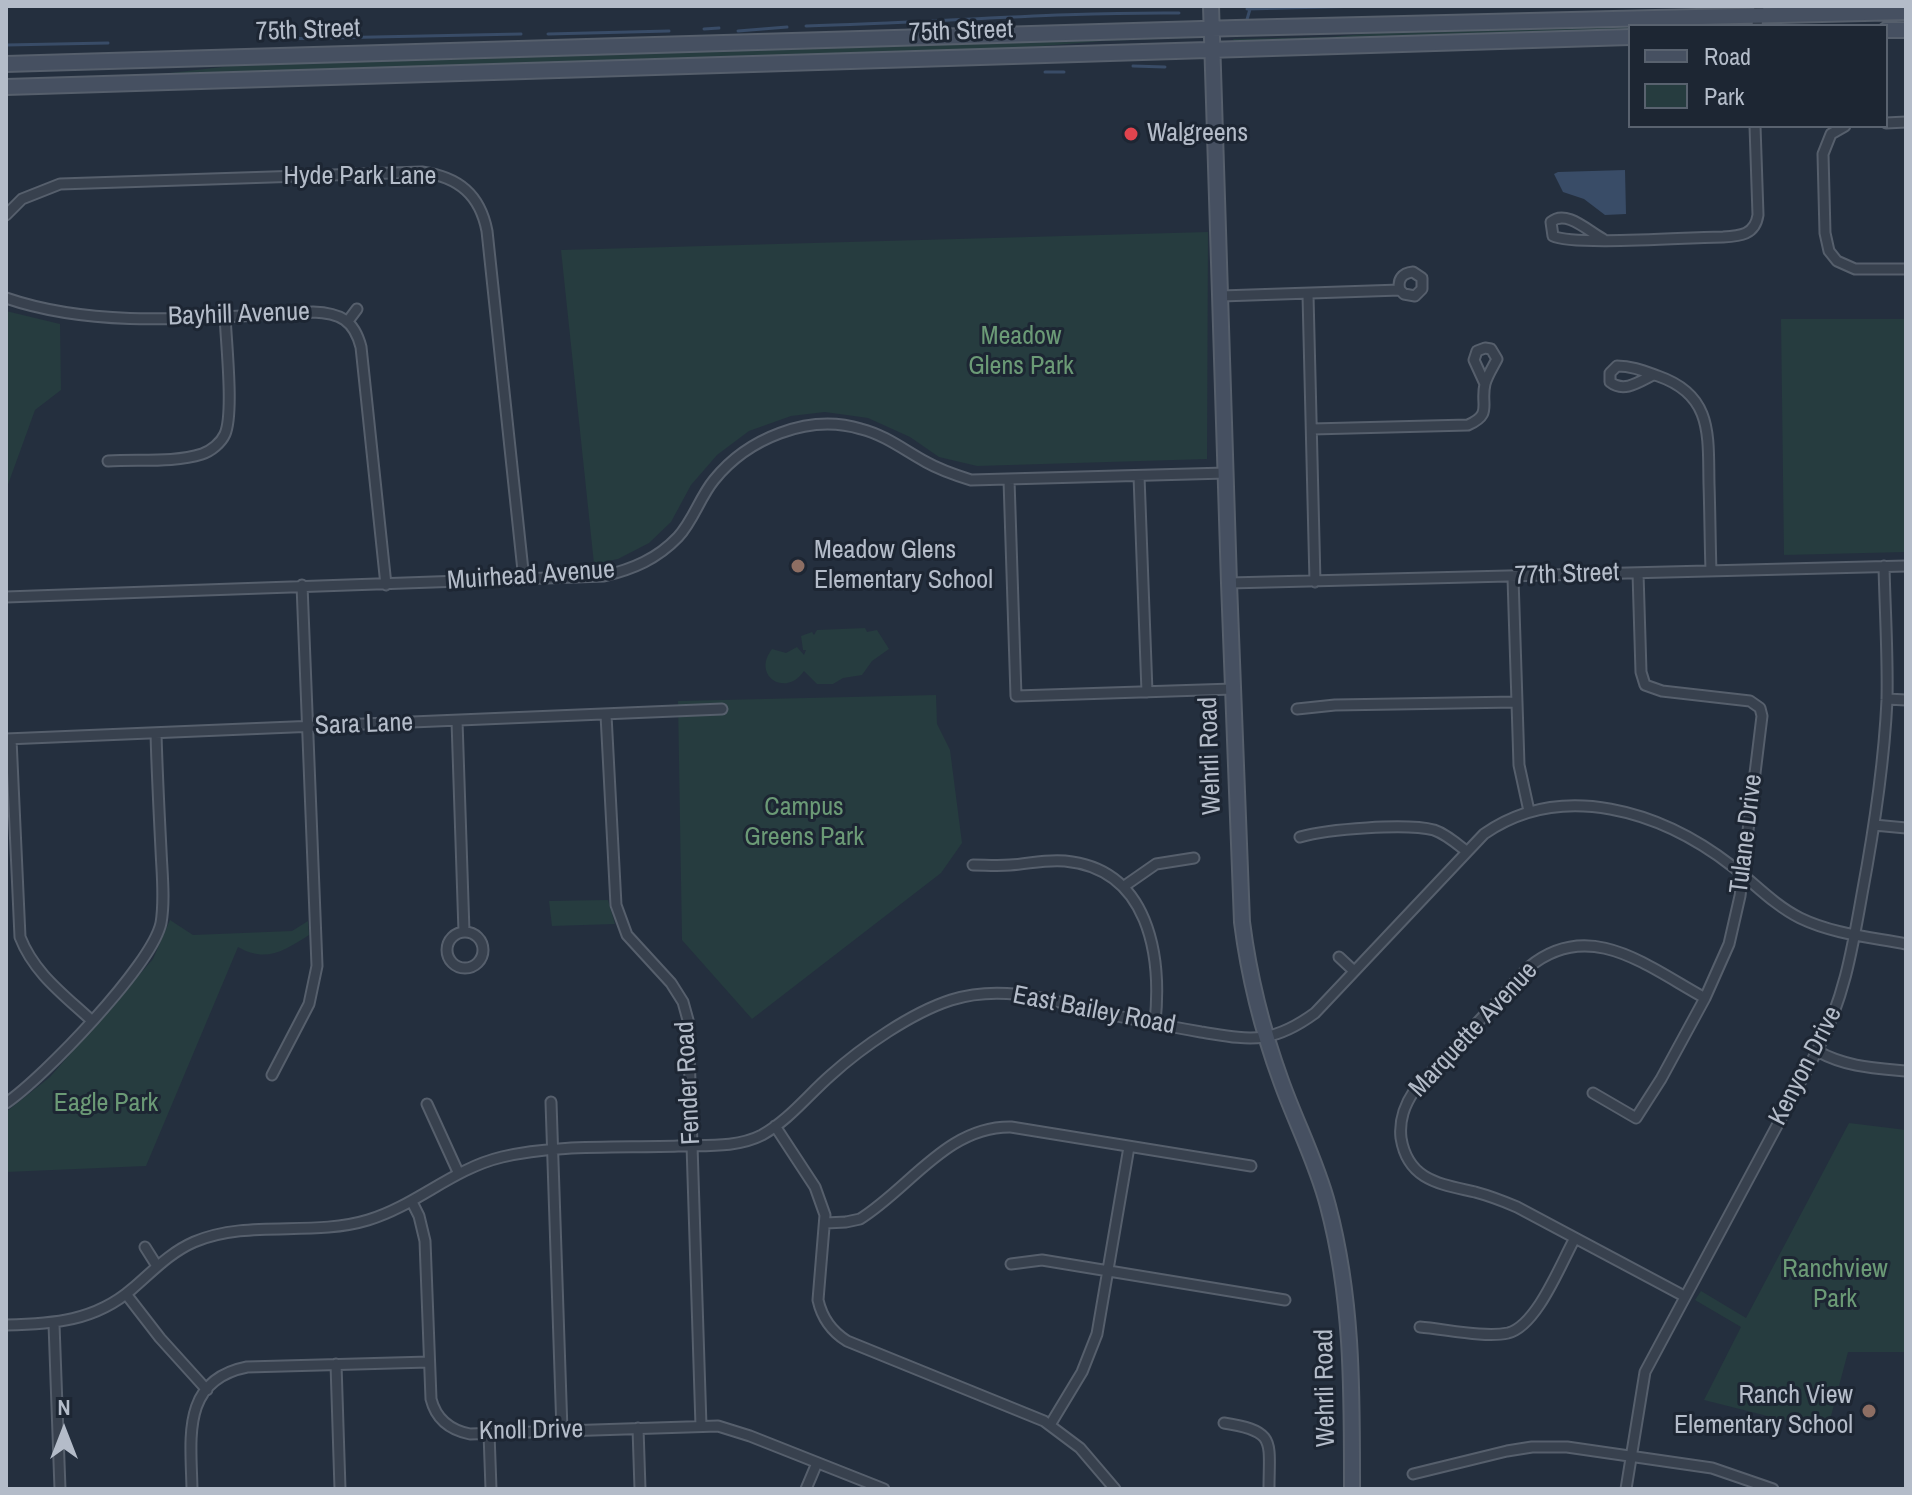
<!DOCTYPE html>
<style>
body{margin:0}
#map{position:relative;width:1912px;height:1495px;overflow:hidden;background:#242f3e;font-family:"Archivo Narrow",sans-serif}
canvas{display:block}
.frame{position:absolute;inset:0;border:8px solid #b4bcc9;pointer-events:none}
.legend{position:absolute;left:1628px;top:24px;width:260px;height:104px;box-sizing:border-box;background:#1d2633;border:2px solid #59626f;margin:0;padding:10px 14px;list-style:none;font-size:24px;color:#b4bcc9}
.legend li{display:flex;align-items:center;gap:16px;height:40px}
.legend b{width:40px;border:2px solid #59626f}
.north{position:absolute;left:24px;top:1391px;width:80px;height:80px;-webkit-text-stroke:6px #1d2633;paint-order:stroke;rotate:0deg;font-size:22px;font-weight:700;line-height:32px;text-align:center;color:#b4bcc9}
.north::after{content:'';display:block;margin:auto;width:28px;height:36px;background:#b4bcc9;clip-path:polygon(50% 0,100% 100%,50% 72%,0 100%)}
</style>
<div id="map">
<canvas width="1912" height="1495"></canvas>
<div class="frame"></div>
<ul class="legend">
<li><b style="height:10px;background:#465061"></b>Road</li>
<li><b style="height:22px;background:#263c3f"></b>Park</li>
</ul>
<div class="north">N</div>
</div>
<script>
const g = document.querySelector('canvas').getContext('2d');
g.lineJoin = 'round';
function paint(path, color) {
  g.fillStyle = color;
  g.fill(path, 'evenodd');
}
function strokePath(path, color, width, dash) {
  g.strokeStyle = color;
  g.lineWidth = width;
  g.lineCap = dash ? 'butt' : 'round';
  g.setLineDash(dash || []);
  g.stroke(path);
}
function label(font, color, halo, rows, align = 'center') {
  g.font = font + ' "Archivo Narrow",sans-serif';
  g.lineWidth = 6;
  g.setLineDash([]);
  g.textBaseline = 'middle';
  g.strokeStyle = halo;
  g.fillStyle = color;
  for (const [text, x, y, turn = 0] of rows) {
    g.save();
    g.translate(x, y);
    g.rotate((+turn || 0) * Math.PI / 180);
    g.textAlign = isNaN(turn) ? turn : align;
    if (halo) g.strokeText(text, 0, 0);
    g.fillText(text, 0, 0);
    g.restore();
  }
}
paint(new Path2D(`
 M1727,22L1630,26V29L1593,32L1234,41L1233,39L1329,37L1410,30Z
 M1191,35L1188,38L1103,41L1019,48L6,81L153,75L274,61Z
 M1208,232L1207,459L977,466L939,457L910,437L868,418L825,412L791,416L749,431L717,455L691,485L671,522L649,543L618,559L594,564L561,250Z
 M6,311L60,324L61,390L35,410L6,490Z
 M1781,319H1906V552L1784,555Z
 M865,628L867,632L877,630L889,649L872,661L862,675L843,678L833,684H817L804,671C786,698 751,676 772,649L786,653L797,647L804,655L806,650H803L801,636L812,632L814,635L817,630Z
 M936,695L937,724L950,750L962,843L941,873L752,1019L682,940L678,701Z
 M608,900L615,924L552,926L549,901Z
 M170,920L193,935L292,931L308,921L309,935C284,951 266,963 238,947L146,1166L6,1172V1112L50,1077L153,959Z
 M1849,1123L1906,1130V1352H1848L1827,1431L1704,1400L1741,1327L1695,1300L1701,1291L1746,1318Z`), '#263c3f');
paint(new Path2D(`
 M1625,170L1626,214L1605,215L1584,199L1563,192L1554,174L1558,172Z`), '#394c67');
strokePath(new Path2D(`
 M1247,9L1364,6
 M1246,23L1250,9
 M806,26C930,23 1055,12 1179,13
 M704,29L719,28
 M738,31L787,27
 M548,34L669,31
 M276,39L521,34
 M6,45L108,43
 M1133,66L1165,67
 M1045,72H1064`), '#394c67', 3);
const street = new Path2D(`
 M1757,26L1759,6
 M1886,123L1906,122
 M1845,126L1831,134L1823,154L1825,233L1829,251L1837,261L1855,269H1906
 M6,215L22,199L60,184L422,172C459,177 480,195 487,231L524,580
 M1603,239C1588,231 1566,209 1551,222L1553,236C1573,246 1692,237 1723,237C1740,236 1755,235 1758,215L1755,126
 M1308,295L1315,582
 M1221,296L1400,290L1404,294L1415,296L1422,289V278L1413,272C1402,273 1397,280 1400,290
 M6,298C102,331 213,316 313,312C340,313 354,320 361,347L386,585
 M348,321L357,309
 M1653,375C1639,382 1624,393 1610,382V373L1617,366C1632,366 1644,371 1658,376C1713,395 1708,435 1709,484C1710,513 1710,542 1711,571
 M1312,429L1468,425C1493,414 1480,405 1485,384C1487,376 1493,367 1497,359L1491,349L1485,348L1477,351L1474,360L1485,384
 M108,461C138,459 174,463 202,454C211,451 221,443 225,434C234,413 226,342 225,315
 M1139,476L1147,692
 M1009,480L1016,696L1233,689
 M1513,578L1519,765L1529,811
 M1229,583L1906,566
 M6,597L604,576C633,569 657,559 678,537C693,521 700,497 714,480C747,439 808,413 861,429C885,435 904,450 926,462C940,470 955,475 971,480L1226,473
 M1887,699L1906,700
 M1297,709L1335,705L1516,702
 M606,715L616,905L627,935L671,983L683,1002L688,1020L701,1426
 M457,721L464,932
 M6,739L722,709
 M11,739L20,937C34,973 63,994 91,1020
 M1874,825L1906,828
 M1300,837C1328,829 1406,823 1434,830C1446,834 1456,843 1466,851
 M973,865C985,865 997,866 1010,865C1028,864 1046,859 1065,861C1149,869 1162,955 1155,1023
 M1123,887L1156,864L1194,858
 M447 950a18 18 0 1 1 36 0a18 18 0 1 1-36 0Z
 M1339,957L1354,971
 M1817,1051C1846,1067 1873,1068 1906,1071
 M272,1075L309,1004L317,966L302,585
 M1593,1093L1636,1118L1661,1079L1705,998L1729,944L1740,896L1762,716L1760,708L1750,701L1662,691L1645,685L1641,672L1638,573
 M551,1102L562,1431
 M6,1103C43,1078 152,965 161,923C165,900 162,874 161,850C159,811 157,772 156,733
 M427,1104L458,1172
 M775,1126L815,1187L825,1215L818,1300C822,1318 831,1331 847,1341L1044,1421L1080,1448L1115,1489
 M412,1202L419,1216L425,1241L431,1399C436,1419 450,1430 470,1434L718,1426L750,1436L884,1489
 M826,1223L846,1222L860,1219C910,1188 947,1126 1011,1127L1251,1166
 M145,1247L157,1266
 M1011,1264L1042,1260L1285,1300
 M126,1294L160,1338L207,1390
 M1684,1296L1517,1207C1503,1201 1490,1196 1475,1192C1441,1184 1408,1181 1401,1138C1399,1120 1404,1106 1414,1091L1529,967C1590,917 1648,967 1705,998
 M54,1324L60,1489
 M6,1325C53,1324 95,1321 132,1289C152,1272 169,1253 194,1242C248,1219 312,1237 368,1220C417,1205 452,1169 502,1157C555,1144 623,1148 678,1146C705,1145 737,1148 762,1135C789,1120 808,1095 831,1075C862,1047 911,1013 951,1000C1008,982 1061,1004 1117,1016C1145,1022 1173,1027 1201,1032C1221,1035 1243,1040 1264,1037C1282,1034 1300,1024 1315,1013L1484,834C1562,780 1661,811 1732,866C1754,883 1774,905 1800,918C1833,934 1870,937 1906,944
 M1420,1327C1445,1329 1485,1338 1508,1333C1537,1326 1561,1263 1575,1238
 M336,1364L340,1489
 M1224,1423C1277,1431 1269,1441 1269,1489
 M1050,1425L1082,1372L1097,1334L1129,1147
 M638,1428L640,1489
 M489,1433L491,1489
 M1413,1474L1507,1451L1532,1447H1567L1712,1468L1773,1489
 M192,1489C191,1438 181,1380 247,1367L429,1362
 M806,1489L817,1463
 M1626,1489L1645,1372L1817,1051C1844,999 1852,951 1862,894C1874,830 1884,765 1887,700C1888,656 1885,611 1884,566`);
const secondary = new Path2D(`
 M1211,6L1229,583L1242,922C1249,977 1262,1029 1281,1081C1296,1123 1317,1163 1328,1206C1353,1300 1352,1393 1352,1489
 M1886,30H1906
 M6,64L1236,28L1906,12
 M6,87L1630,37`);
strokePath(street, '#565f6c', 13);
strokePath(secondary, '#565f6c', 18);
strokePath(street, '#38414e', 9);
strokePath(secondary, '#465061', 14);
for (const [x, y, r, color] of [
 [1131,134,8,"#e0444e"],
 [798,566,8,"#8d6e63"],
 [1869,1411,8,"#8d6e63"]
]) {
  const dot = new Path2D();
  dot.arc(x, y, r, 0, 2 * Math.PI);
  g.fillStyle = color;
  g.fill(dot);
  strokePath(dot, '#1d2633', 3);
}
label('26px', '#b4bcc9', '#1d2633', [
 ["75th Street",308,31,-2],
 ["75th Street",961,32,-2],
 ["Hyde Park Lane",360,177],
 ["Bayhill Avenue",239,315,-2],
 ["77th Street",1567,575,-2],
 ["Muirhead Avenue",531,576,-4],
 ["Sara Lane",364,725,-2],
 ["Wehrli Road",1211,756,-92],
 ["Tulane Drive",1747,834,-83],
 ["East Bailey Road",1094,1011,11],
 ["Marquette Avenue",1474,1030,-47],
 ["Kenyon Drive",1806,1066,-63],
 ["Fender Road",689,1083,-93],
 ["Wehrli Road",1326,1388,-91],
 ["Knoll Drive",531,1431,-1]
]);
label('26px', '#b4bcc9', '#1d2633', [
 ["Walgreens",1147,134],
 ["Meadow Glens",814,551],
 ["Elementary School",814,581],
 ["Ranch View",1853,1396,"right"],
 ["Elementary School",1853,1426,"right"]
], 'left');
label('26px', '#6b9a76', '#1d2633', [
 ["Meadow",1021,337],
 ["Glens Park",1021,367],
 ["Campus",804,808],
 ["Greens Park",804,838],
 ["Eagle Park",106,1104],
 ["Ranchview",1835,1270],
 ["Park",1835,1300]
]);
</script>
